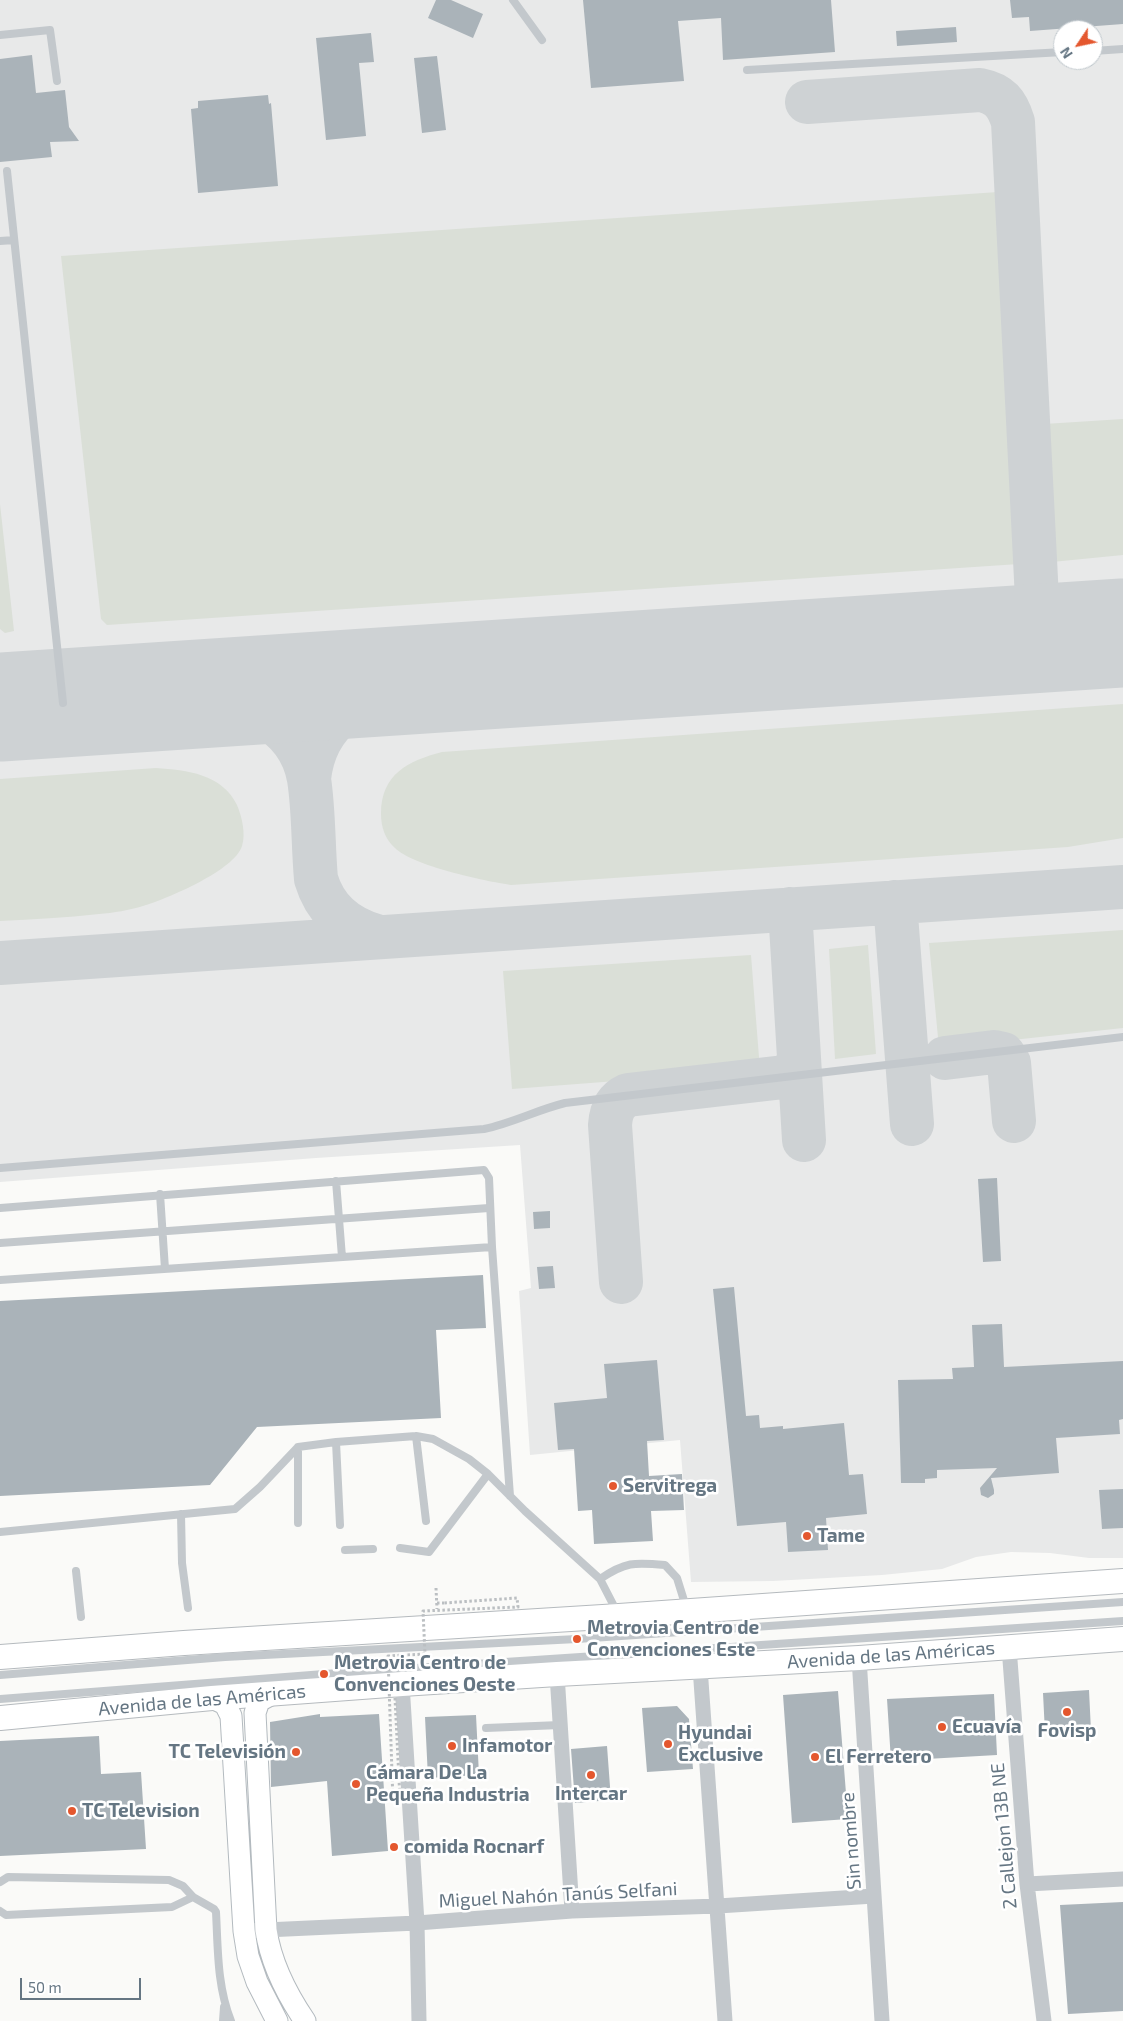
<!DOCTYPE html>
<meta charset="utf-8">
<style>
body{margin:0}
#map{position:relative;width:1123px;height:2021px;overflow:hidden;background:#fafaf8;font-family:"Exo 2",sans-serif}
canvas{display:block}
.north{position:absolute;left:1053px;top:20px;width:50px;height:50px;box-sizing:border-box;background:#fff;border:1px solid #c1c8cd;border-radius:50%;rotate:236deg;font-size:14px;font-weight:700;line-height:20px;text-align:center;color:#657683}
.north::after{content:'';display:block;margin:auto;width:18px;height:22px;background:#e4572e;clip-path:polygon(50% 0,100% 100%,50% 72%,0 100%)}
.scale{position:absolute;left:20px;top:1978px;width:121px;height:22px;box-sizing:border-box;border:2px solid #657683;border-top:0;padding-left:6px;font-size:15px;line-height:18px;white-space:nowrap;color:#657683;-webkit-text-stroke:4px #fff;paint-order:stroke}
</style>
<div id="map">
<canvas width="1123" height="2021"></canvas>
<div class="north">N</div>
<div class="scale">50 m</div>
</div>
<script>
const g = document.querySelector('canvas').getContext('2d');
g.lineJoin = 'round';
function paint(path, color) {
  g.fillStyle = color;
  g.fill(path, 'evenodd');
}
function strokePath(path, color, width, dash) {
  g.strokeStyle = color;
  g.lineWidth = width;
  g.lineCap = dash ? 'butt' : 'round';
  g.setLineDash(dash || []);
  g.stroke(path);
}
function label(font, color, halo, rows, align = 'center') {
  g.font = font + ' "Exo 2",sans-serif';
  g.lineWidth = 5;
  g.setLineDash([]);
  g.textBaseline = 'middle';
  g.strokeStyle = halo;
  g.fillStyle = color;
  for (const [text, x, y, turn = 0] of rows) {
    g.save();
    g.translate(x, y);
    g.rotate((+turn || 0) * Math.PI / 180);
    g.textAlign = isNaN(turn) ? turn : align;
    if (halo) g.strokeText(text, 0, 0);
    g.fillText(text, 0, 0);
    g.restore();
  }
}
paint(new Path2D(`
 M0,0H1123V1558H1089L1050,1553L1011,1552L976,1557L942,1569L882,1575L773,1581L691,1582L680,1440L530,1455L519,1291L531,1288L520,1145L316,1158L0,1182ZM1063,30H1093V60H1063Z`), '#e8e9e9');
paint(new Path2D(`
 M998,192L1019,564L107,625L101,619L61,256Z
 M1123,419V555L1052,562L1044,424Z
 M0,504L14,631L5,633L0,629Z
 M1123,704V838L1068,847L511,885C485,881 413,866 395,848C385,839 381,827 381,814C381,774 408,761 442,752Z
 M156,768C187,770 222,774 237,805C242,817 246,834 242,846C235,870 167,899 143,906C130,910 113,913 99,914C66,918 33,919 0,921V779Z
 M1123,930V1028L939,1048L929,943Z
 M868,945L876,1054L835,1059L829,949Z
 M751,955L760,1070L512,1089L503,971Z`), '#dadfd7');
strokePath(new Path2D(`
 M807,102L980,90C1000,94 1007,103 1013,122L1039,639
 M0,685C21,696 40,702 63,703
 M182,694C236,700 298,716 309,779C314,811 313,846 316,879C325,909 345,927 376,936
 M309,779C315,717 362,695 416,679
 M895,902L912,1124
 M790,909L804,1140
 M0,963L1123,887
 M945,1058L994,1052L1003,1054L1009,1063L1014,1121
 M621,1282L610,1125C611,1111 615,1101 628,1095L784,1077L796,1069L799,1057`), '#ced2d4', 44);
strokePath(new Path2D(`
 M0,707L1123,633`), '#ced2d4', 109);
paint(new Path2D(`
 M436,0H451L483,14L473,38L428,18Z
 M583,0H831L835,52L723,60L721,18L678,21L684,81L591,88Z
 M1010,0H1123V24L1030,31L1029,17L1012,18Z
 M956,27L957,42L897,46L896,31Z
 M371,33L374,62L359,63L366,136L326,140L316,38Z
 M32,55L36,93L65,90L69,127L79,141L50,142L52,157L0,162V59Z
 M437,56L446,130L422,133L414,58Z
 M268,95L269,104L271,103L278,186L198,193L191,109L198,108V101Z
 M997,1178L1001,1261L983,1262L978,1179Z
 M550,1211V1228L534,1229L533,1212Z
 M553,1266L555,1288L539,1289L537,1267Z
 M483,1275L486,1328L436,1330L441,1418L257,1427L210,1485L0,1496V1301Z
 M734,1287L746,1416L759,1415L760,1428L783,1426V1429L844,1423L849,1475L863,1474L867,1514L826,1518L828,1550L788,1552L786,1522L737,1526L713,1289Z
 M1002,1324L1004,1367L1123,1361V1419L1119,1420L1120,1434L1056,1438L1059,1473L991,1478L994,1490V1494L988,1498L981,1495L980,1488L997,1468L937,1470V1478L925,1479V1483H901L898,1380L953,1379L952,1368L974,1367L972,1325Z
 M657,1360L664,1440L647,1441L649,1476L682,1474L684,1510L651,1511L653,1541L594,1544L592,1510L578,1511L574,1449L558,1450L554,1403L607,1398L604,1364Z
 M1123,1489V1528L1102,1529L1099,1490Z
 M1089,1690L1091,1731L1045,1733L1043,1693Z
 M838,1691L848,1819L792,1823L783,1695Z
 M994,1694L997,1755L891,1761L887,1699Z
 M677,1706L689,1719L693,1769L647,1772L642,1708Z
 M320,1714V1717L379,1714L388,1851L332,1856L327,1781L271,1787L270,1722Z
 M476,1715L479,1775L428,1778L425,1717Z
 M99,1736L101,1774L141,1772L146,1849L0,1856V1741Z
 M607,1746L611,1800L575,1803L571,1749Z
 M1123,1902V2011L1068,2014L1060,1905Z`), '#aab3b9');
const secondary = new Path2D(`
 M274,1693L259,1701L255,1713L266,1930C271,1964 286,1993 305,2021
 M212,1698L225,1704L231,1716L244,1931L248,1956L257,1982L277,2021`);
const primary = new Path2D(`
 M0,1657L184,1643L619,1616L1123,1581
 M0,1718L212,1698L402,1684L557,1674L859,1658L1123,1639`);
strokePath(secondary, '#b3babf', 23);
strokePath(primary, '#b5babe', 26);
strokePath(new Path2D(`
 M436,1588L437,1609
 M437,1603H444`), '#bbbfc2', 3, [2.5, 2.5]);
strokePath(new Path2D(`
 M513,0L542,40
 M0,35L50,30L57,81
 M1093,51L1123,49
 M747,70L1063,52
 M7,171L63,703
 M0,241L14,240
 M0,1168L484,1129C512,1123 537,1110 565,1103L1123,1037
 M336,1181L342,1257
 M160,1194L165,1269
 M0,1208L484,1170L489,1178L492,1247L0,1280
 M0,1243L489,1208
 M492,1247L510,1496
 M416,1436L426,1521
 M336,1442L340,1525
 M298,1447V1523
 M181,1514L182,1563L188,1608
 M0,1532L235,1509L260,1487L298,1447L336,1442L416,1436L433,1439L469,1459L488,1474L525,1511L600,1579L617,1612
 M400,1548L429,1552L488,1474
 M345,1550L373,1549
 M76,1571L81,1617
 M600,1579C625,1562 634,1562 665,1565L677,1578L686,1607
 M0,1675L225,1657L577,1639L1123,1602
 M0,1699L324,1674L1123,1621
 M486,1728L560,1725
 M0,1882L8,1877L169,1880L183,1886L193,1897L214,1909L216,1912C218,1949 217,1986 231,2021
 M0,1911L6,1915L172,1907L193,1897
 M223,2021L224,2007`), '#c3c8cc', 8);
strokePath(new Path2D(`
 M1009,1647L1027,1884L1044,2021
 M859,1658L882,2021
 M700,1667L725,2021
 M557,1674L572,1911
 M402,1684L417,1923L419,2021
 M1027,1884L1123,1879
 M244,1931L417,1923L572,1911L718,1906L874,1896`), '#c3c8cc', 15);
strokePath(secondary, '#fff', 21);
strokePath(primary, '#fff', 24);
strokePath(new Path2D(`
 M395,1698L400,1800L393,1802L388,1656L425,1654L423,1611L518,1607L517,1598L444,1603`), '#bbbfc2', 3, [2.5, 2.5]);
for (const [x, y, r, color] of [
 [613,1486,5,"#e4572e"],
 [807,1536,5,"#e4572e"],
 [577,1639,5,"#e4572e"],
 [324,1674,5,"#e4572e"],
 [1067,1712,5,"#e4572e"],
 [942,1727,5,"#e4572e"],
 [668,1744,5,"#e4572e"],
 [452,1746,5,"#e4572e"],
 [296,1752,5,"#e4572e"],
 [815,1757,5,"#e4572e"],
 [591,1775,5,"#e4572e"],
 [356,1784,5,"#e4572e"],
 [72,1811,5,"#e4572e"],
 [394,1847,5,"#e4572e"]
]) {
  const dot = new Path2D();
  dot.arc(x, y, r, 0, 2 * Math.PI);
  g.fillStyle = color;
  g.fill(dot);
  strokePath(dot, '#fff', 2);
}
label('bold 19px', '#657683', '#fff', [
 ["Servitrega",623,1486],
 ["Tame",817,1536],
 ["Metrovia Centro de",587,1628],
 ["Convenciones Este",587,1650],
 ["Metrovia Centro de",334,1663],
 ["Convenciones Oeste",334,1685],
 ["Ecuavía",952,1727],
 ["Fovisp",1067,1731,"center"],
 ["Hyundai",678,1733],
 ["Exclusive",678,1755],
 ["Infamotor",462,1746],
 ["TC Televisión",286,1752,"right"],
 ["El Ferretero",825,1757],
 ["Cámara De La",366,1773],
 ["Pequeña Industria",366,1795],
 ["Intercar",591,1794,"center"],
 ["TC Television",82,1811],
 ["comida Rocnarf",404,1847]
], 'left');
label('19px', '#657683', '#fff', [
 ["Avenida de las Américas",891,1655,-4],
 ["Avenida de las Américas",202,1700,-5],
 ["2 Callejon 13B NE",1004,1836,-95],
 ["Sin nombre",851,1841,-94],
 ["Miguel Nahón Tanús Selfani",558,1895,-3]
]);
</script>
